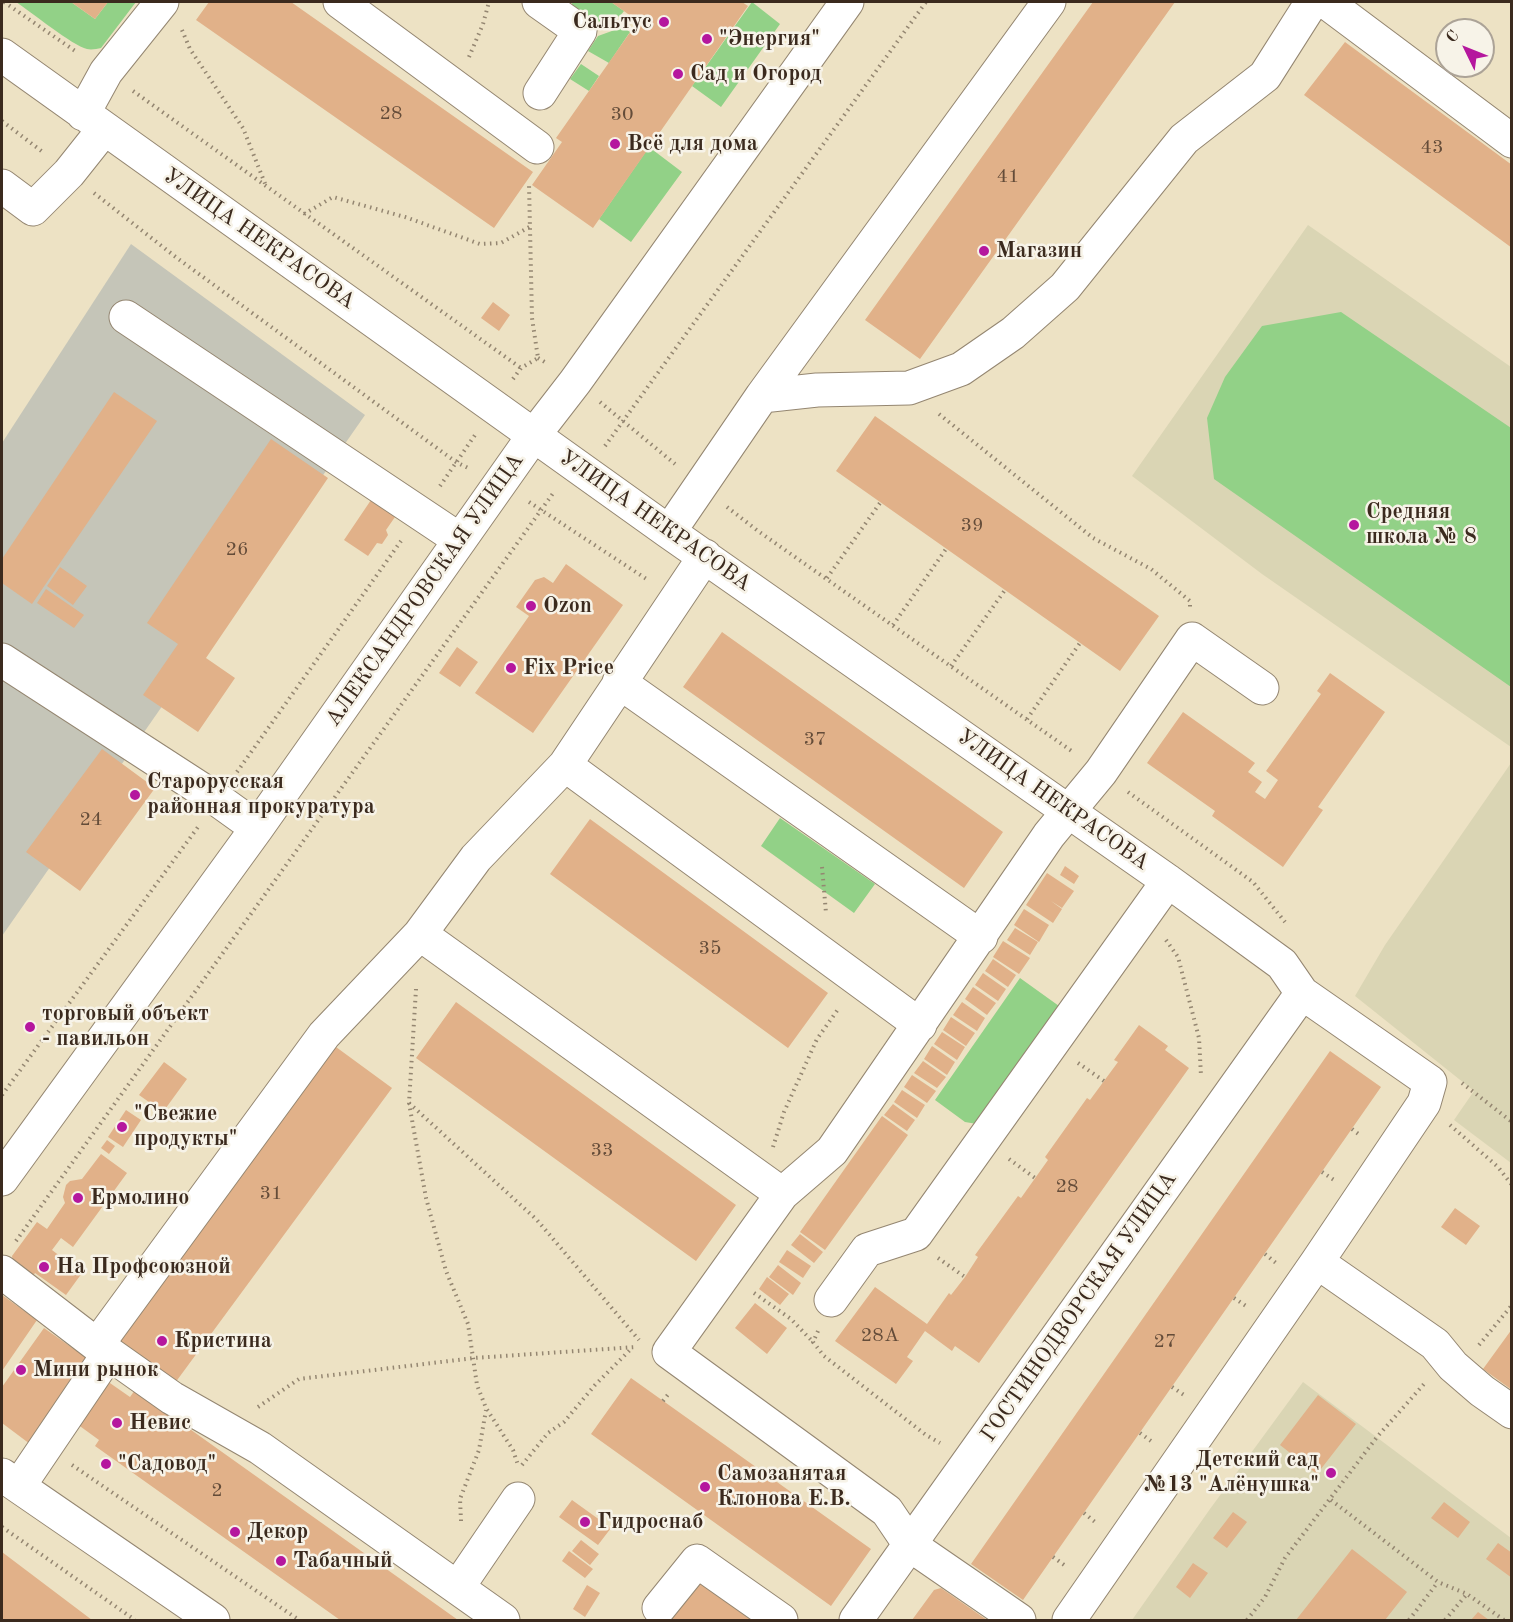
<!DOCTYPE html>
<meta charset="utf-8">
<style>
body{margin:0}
#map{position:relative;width:1513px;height:1622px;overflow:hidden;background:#ede2c4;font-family:"Old Standard TT",serif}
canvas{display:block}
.frame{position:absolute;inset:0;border:3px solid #3b2a1e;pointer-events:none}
.north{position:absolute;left:1435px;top:18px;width:60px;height:60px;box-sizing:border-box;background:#f7f3e8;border:2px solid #aca397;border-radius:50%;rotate:313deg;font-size:16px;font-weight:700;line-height:24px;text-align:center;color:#3b2a1e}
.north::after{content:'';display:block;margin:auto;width:21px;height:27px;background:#b5179e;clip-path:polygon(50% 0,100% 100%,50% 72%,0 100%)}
</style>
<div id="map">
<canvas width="1513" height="1622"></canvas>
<div class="frame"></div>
<div class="north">С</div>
</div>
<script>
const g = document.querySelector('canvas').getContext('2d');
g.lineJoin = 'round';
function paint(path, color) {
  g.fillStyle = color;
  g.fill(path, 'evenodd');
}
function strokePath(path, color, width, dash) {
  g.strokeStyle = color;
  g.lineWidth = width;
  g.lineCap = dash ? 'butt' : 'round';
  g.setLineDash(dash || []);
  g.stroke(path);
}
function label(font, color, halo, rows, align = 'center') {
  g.font = font + ' "Old Standard TT",serif';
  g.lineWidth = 5;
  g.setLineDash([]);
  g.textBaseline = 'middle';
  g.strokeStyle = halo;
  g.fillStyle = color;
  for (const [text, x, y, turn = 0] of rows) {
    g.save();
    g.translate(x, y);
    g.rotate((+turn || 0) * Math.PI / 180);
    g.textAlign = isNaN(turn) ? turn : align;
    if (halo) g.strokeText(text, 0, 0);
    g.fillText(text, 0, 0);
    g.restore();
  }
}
paint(new Path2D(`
 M1308,225L1511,367V747L1262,574L1132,476Z
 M1511,763V1163L1454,1120L1474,1091L1355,996L1385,945Z
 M1303,1382L1511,1538V1620H1132L1210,1509Z`), '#dad5b4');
paint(new Path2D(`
 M131,244L365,415L2,936V443Z`), '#c5c5b8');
paint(new Path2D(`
 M16,2H71L95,19L108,2H136L101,48C97,49 91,50 87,49C73,46 30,11 16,2Z
 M573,2H611L624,11L620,16L597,22L571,5Z
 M752,2L780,24L721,107L692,86Z
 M623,27L630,32L609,63L588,51L598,36Z
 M581,64L599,76L589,91L570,79Z
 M649,147L682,172L631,242L599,219Z
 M1341,312L1511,428V687L1214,479L1207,418L1225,377L1262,326Z
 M780,818L875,884L854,913L761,846Z
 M1020,978L1059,1006L983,1125L965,1122L935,1100Z`), '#92d187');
paint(new Path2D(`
 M71,2H108L95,19Z
 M209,2H291L533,172L494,228L196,20Z
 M611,2H742L748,6L593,228L532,185L562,142L556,138L638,21Z
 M1093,2H1175L920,359L865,320Z
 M1345,42L1512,165V248L1304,95Z
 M493,302L510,315L499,331L481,318Z
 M114,392L157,421L32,604L2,583V559Z
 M875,416L1159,616L1120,671L836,471Z
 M271,439L328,478L206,658L235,678L198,732L143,695L178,644L147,623Z
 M371,500L395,517L386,530L388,535L382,544L377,543L368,556L344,540Z
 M566,564L623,605L533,733L475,693L529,616L516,607L535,580L544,577L553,583Z
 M60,567L87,586L73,605L47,586Z
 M46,589L84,615L74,628L37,603Z
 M722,632L1003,832L964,888L683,687Z
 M457,647L478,662L460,687L439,673Z
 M1330,673L1385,712L1318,807L1323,810L1283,867L1212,816L1215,811L1147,763L1183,712L1255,763L1248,772L1262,782L1255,792L1265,799L1278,780L1266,771L1321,694L1317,691Z
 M102,749L155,788L80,891L26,852Z
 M590,819L828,993L788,1048L550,874Z
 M1065,866L1079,876L1074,884L1060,875Z
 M1047,873L1074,891L1062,908L1051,901L1062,909L1053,923L1026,905Z
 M1024,909L1049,925L1039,942L1014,925Z
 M1015,928L1038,942L1030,955L1007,940Z
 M1003,941L1030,958L1019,974L993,957Z
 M993,959L1016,975L1008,987L985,971Z
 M983,973L1006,989L998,1001L975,985Z
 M973,987L996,1003L987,1015L965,999Z
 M456,1002L736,1205L696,1261L416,1058Z
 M962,1002L985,1018L977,1031L953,1015Z
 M951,1017L975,1033L966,1046L943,1030Z
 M1139,1025L1168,1046L1165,1050L1189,1068L979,1363L955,1346L952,1351L925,1331L907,1357L913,1361L896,1384L835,1341L875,1287L927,1324L949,1293L951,1295L965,1277L978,1257L975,1255L1018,1196L1021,1198L1048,1160L1045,1157L1087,1098L1090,1100L1118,1062L1114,1060Z
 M942,1032L965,1047L957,1060L934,1044Z
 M932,1046L955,1062L947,1075L924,1059Z
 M336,1047L392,1088L175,1383L119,1342Z
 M1330,1051L1381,1087L1023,1600L971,1564Z
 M923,1061L946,1077L937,1088L914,1073Z
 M164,1062L187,1079L163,1112L139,1095Z
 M912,1075L936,1091L927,1103L904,1087Z
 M902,1090L925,1105L917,1118L894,1102Z
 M893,1104L915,1120L907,1131L884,1115Z
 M126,1110L141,1120L123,1147L108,1137Z
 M882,1116L908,1135L825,1250L800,1232Z
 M107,1140L115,1146L109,1154L101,1148Z
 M101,1154L127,1173L73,1247L61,1238L52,1250L82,1273L66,1295L35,1273L33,1276L13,1262L12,1256L37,1222L47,1229L65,1203L63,1197L66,1185L70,1181L82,1179Z
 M1455,1208L1480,1226L1466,1245L1441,1227Z
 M800,1234L823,1252L814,1263L791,1245Z
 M787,1250L811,1266L803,1278L779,1262Z
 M778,1265L801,1283L793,1295L769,1277Z
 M767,1277L789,1294L780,1305L759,1289Z
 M2,1295L37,1320L2,1371Z
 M755,1303L787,1328L767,1354L735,1328Z
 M44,1328L91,1361L30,1444L2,1423V1387Z
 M1512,1329V1390L1483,1369Z
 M631,1378L871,1549L831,1606L591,1434Z
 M107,1381L130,1397L135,1390L458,1620H340L95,1446L99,1440L77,1424Z
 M1318,1395L1356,1424L1317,1474L1280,1445Z
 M572,1500L611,1528L598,1545L559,1517Z
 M1444,1502L1470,1522L1458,1538L1431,1518Z
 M1233,1512L1247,1522L1227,1548L1213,1538Z
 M581,1540L599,1554L590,1565L572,1551Z
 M1498,1543L1512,1553V1578L1486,1559Z
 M1352,1549L1407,1592L1385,1620H1296Z
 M569,1551L593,1569L585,1578L562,1561Z
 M2,1552L92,1620H2Z
 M1193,1563L1208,1573L1190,1598L1176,1587Z
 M697,1577L755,1620H664Z
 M587,1585L600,1593L585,1617L573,1609Z
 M941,1588L987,1620H912L934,1590Z
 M1478,1612L1489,1620H1471Z`), '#e1b189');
const minor = new Path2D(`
 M340,2L537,147
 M539,2L580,31L540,93
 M1326,2L1512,141
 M2,55L669,532L1168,881L1282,964L1302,993L1430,1082L1424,1103L1317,1262L1069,1620
 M83,114L106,72L162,2
 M2,186L33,209L69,173L104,129
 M126,317L460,540
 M762,396L817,390L909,388L961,369L1013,333L1065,287L1184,139L1265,76L1312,2
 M669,532L762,396L1049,2
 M2,660L218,800L257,828
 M619,682L981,937
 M565,765L920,1025
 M420,934L782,1194
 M2,1179L257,828L534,435L575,382L847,2
 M1317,1262L1435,1344L1453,1366L1482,1391L1512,1412
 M2,1272L97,1345L172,1398L260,1448L503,1620
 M831,1300L867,1250L916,1234L1168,881
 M97,1345L324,1035L420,934L476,858L565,765L705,556
 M2,1475L213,1620
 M19,1486L109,1353
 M458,1587L518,1499
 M659,1608L697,1561L781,1620
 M856,1620L1302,993
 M1019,1620L910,1545L887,1511L669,1352L782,1194L832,1151L1049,835L1101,772L1192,639L1262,688`);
strokePath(minor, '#948671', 35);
strokePath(new Path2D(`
 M4,2L78,53
 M182,30L190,49L243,128L266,186
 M469,57L483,24L489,2
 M133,91L521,368
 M2,121L44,153
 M94,193L177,258L456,462L470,469
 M304,214L333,197L405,217L480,244L501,243L531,226
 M538,358L548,364
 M513,379L521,368L538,358L532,318L529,184
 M600,402L675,464
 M939,414L1093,538L1151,569L1190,601V607
 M605,446L926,2
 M440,486L475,435
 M529,502L648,580
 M727,507L758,531L1073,752
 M827,578L880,503
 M893,625L946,549
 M951,666L1005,590
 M1027,719L1080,643
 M237,772L401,541
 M1128,792L1253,882L1285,922
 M822,867L826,913
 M1166,940L1178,957L1199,1038L1201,1076
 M416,989L409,1103L426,1198L446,1271L468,1324L477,1385L486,1408L513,1450L518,1465
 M1078,1063L1104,1081
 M1462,1083L1512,1122
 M2,1095L198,827
 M409,1103L537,1220L639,1340
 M1450,1125L1498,1167L1512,1185
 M1352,1129L1361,1136
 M773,1147L784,1112L817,1039L839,1008
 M1009,1159L1035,1178
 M1322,1172L1334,1180
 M16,1241L554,492
 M1265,1254L1276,1263
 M938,1258L965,1277
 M754,1293L791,1319L813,1342
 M1234,1298L1246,1306
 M818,1331L813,1342L824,1356L926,1435L940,1443
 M1479,1345L1512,1305
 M1172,1387L1184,1395
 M663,1401L670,1392
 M258,1407L299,1379L474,1358L636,1347
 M1140,1433L1151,1441
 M72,1465L299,1620
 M522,1465L548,1433L564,1422L595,1385L631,1349
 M1331,1500L1438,1582L1467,1594L1504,1620
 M1084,1513L1095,1522
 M461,1521L460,1499L479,1450L486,1410
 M2,1527L135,1620
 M1053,1557L1067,1567
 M1247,1620L1265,1597L1285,1558L1377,1437L1424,1384
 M1409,1620L1438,1582
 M1445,1620L1467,1594`), '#948671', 4, [1.5, 4.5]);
strokePath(minor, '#fff', 33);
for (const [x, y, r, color] of [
 [664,22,6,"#b5179e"],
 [707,39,6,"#b5179e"],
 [678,74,6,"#b5179e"],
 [615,144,6,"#b5179e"],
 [984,251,6,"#b5179e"],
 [1354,525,6,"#b5179e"],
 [531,606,6,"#b5179e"],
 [511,668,6,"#b5179e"],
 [135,795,6,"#b5179e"],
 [30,1027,6,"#b5179e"],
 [122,1127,6,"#b5179e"],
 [78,1198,6,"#b5179e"],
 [44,1267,6,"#b5179e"],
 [162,1341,6,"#b5179e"],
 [21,1370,6,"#b5179e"],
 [117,1423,6,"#b5179e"],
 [106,1464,6,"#b5179e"],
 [1331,1473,6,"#b5179e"],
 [705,1487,6,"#b5179e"],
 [585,1522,6,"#b5179e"],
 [235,1532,6,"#b5179e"],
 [281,1561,6,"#b5179e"]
]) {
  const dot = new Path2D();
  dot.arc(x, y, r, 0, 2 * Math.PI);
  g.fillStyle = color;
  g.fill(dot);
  strokePath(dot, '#f7f3e8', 2);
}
label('20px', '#644c39', null, [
 ["28",391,114],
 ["30",622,115],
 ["43",1432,148],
 ["41",1008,177],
 ["39",972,526],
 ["26",237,550],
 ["37",815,740],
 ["24",91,820],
 ["35",710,949],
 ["33",602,1151],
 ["28",1067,1187],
 ["31",271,1194],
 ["28А",880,1336],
 ["27",1165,1342],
 ["2",217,1491]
]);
label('bold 22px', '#3b2a1e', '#f7f3e8', [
 ["Сальтус",652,22,"right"],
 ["\"Энергия\"",719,39],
 ["Сад и Огород",690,74],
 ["Всё для дома",627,144],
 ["Магазин",996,251],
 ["Средняя",1366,512],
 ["школа № 8",1366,537],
 ["Ozon",543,606],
 ["Fix Price",523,668],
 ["Старорусская",147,782],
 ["районная прокуратура",147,807],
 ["торговый объект",42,1014],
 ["- павильон",42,1039],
 ["\"Свежие",134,1114],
 ["продукты\"",134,1139],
 ["Ермолино",90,1198],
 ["На Профсоюзной",56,1267],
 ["Кристина",174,1341],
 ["Мини рынок",33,1370],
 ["Невис",129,1423],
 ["Детский сад",1319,1460,"right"],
 ["№13 \"Алёнушка\"",1319,1485,"right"],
 ["\"Садовод\"",118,1464],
 ["Самозанятая",717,1474],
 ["Клонова Е.В.",717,1499],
 ["Гидроснаб",597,1522],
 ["Декор",247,1532],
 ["Табачный",293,1561]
], 'left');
label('22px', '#3b2a1e', '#f7f3e8', [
 ["УЛИЦА НЕКРАСОВА",259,239,35],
 ["УЛИЦА НЕКРАСОВА",655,521,35],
 ["АЛЕКСАНДРОВСКАЯ УЛИЦА",425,590,-55],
 ["УЛИЦА НЕКРАСОВА",1053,800,35],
 ["ГОСТИНОДВОРСКАЯ УЛИЦА",1079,1307,-55]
]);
</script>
